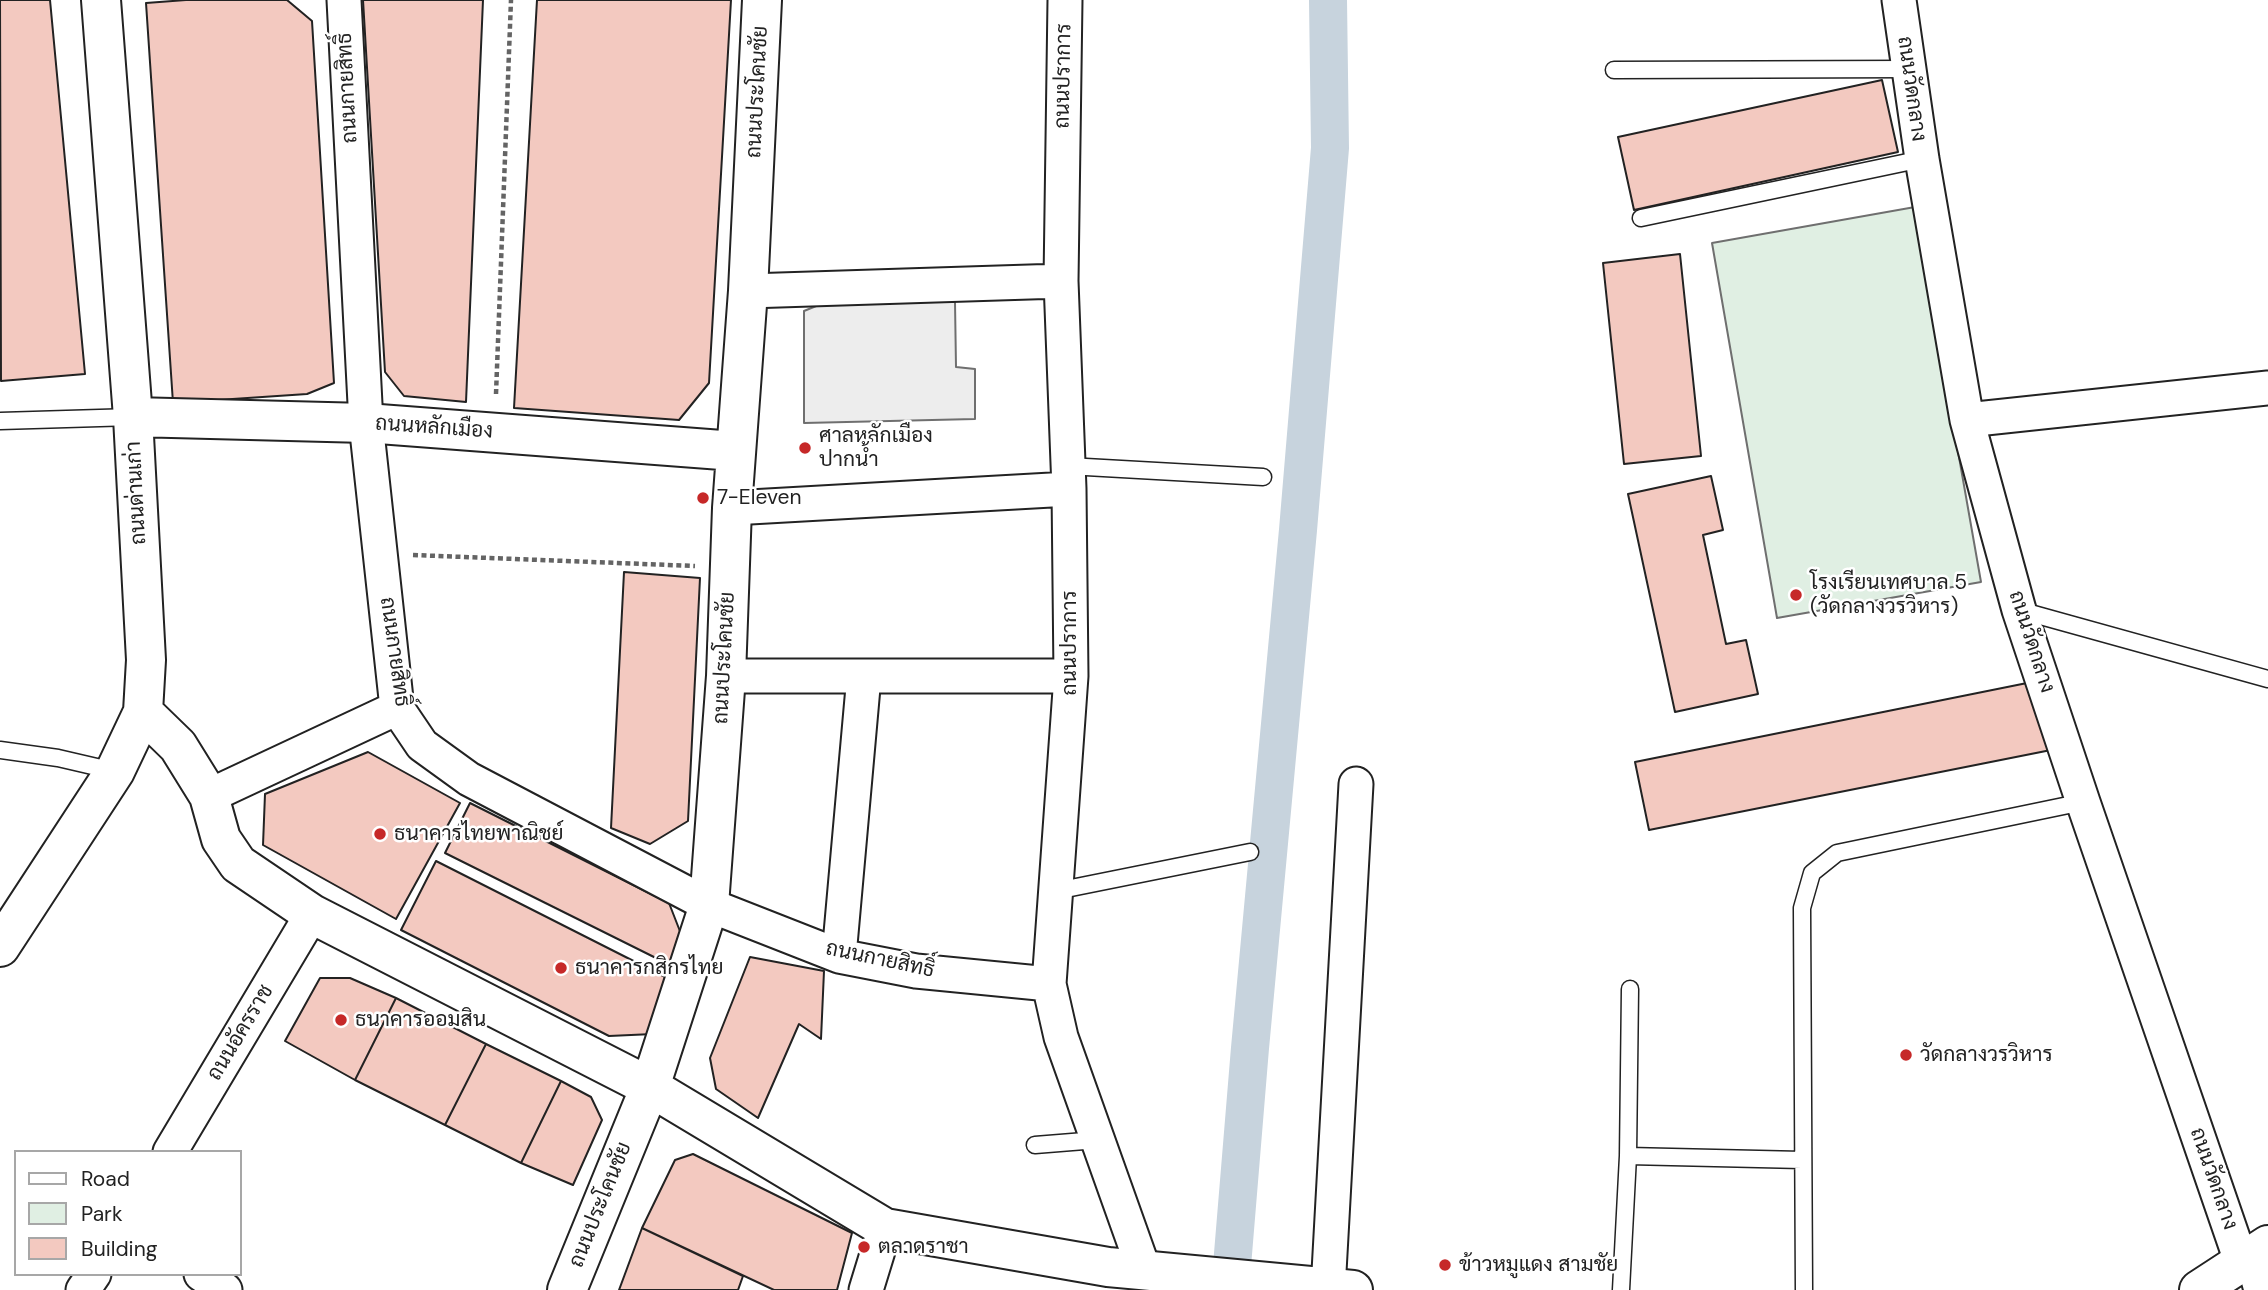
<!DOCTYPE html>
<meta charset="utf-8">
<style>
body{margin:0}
#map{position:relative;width:2268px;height:1290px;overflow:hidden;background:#fff;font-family:"DM Sans",sans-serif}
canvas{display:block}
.legend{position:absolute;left:14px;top:1150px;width:228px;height:126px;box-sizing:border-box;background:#fff;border:2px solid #a7a7a7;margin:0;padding:9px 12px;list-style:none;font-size:21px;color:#222}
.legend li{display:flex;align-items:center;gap:14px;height:35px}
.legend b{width:35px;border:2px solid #a7a7a7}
</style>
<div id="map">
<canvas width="2268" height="1290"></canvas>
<ul class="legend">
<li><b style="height:9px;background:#fff"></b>Road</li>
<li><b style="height:19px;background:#e0efe3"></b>Park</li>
<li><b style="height:19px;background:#f3c9c0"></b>Building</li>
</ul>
</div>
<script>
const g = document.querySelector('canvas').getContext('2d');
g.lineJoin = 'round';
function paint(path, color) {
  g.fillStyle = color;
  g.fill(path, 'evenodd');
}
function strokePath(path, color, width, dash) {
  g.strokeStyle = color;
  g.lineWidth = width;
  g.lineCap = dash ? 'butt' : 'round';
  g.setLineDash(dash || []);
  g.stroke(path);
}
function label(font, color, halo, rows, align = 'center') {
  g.font = font + ' "DM Sans",Sarabun,sans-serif';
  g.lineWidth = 5;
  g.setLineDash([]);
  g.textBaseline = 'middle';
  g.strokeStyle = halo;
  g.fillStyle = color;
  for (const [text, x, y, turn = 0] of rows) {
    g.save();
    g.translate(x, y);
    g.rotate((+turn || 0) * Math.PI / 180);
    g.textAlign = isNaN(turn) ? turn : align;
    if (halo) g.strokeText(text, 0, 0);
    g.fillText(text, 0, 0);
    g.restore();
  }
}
const green = new Path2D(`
 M1915,207L1981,582L1777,618L1712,243Z`);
paint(green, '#e0efe3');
strokePath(green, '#6f6f6f', 2);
const parking = new Path2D(`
 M933,300L955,302L956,367L975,369V419L804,423V311L826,302Z`);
paint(parking, '#ededed');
strokePath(parking, '#6f6f6f', 2);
strokePath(new Path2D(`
 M1230,1290L1250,1048L1298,530L1330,148L1328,0`), '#c7d3dd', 38);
const building = new Path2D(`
 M0,0H50L85,374L1,381Z
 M186,0H287L312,21L334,383L307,394L173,403L146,3Z
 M363,0H483L466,402L404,396L385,372Z
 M537,0H731L709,383L679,420L514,408Z
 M1882,80L1898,152L1634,210L1618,137Z
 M1680,254L1701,456L1624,464L1603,263Z
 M1711,476L1723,530L1703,535L1726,644L1746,640L1758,694L1675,712L1628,494Z
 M624,572L700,578L688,821L650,844L611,828Z
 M2037,681L2051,750L1649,830L1635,762Z
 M368,752L460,803L396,919L263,845L265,794Z
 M470,803L669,903L683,939L670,965L445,853Z
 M436,861L679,984L653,1034L609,1036L401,930Z
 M750,957L824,971L821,1039L799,1024L758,1118L716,1089L710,1058Z
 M320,978H350L396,998L355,1080L285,1041Z
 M396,998L486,1044L445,1125L355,1080Z
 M486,1044L561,1081L521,1163L445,1125Z
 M561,1081L591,1097L602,1120L573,1185L521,1163Z
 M693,1154L852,1233L837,1290H774L642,1228L675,1160Z
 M642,1228L743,1276L738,1290H619Z`);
paint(building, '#f3c9c0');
strokePath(building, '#222', 2);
const lane = new Path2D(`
 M1614,70L1908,69
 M1641,218L1922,159
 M0,421L133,417
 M1068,466L1263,477
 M2019,610L2268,679
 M0,750L58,758L114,771
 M1056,891L1250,852
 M1035,1145L1097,1140
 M1628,1156L1802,1160
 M1621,1290L1628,1156L1630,989
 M1804,1290L1802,908L1812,873L1837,853L2083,802`);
const street = new Path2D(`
 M344,0L366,423L397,708L422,745L469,779L709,905L839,956L916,971L1049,984
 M1065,0L1061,281L1069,489L1071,676L1049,984L1061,1037L1144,1270
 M1899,0L1922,159L1967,420L2019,610L2083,802L2242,1264
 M748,291L1061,281
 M1967,420L2268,388
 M732,508L1069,489
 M726,676H1071
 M209,796L397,708
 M839,956L864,676
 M170,1152L312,914
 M2252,1257L2261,1290
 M201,1274L225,1290
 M83,1290L94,1274
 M866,1290L885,1228
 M1328,1290L1356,784`);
const secondary = new Path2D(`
 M133,417L366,423L735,451
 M143,712L178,746L209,796L221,839L238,864L312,914L650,1087L885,1228L1108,1267L1353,1290
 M0,947L115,771L143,712L146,660L133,417L101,0
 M567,1290L650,1087L709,905L726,676L732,508L748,291L762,0
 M2199,1290L2268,1245`);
strokePath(lane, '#222', 19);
strokePath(street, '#222', 37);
strokePath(secondary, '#222', 42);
strokePath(new Path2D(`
 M496,394L511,0
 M413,555L695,566`), '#646464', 4.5, [5, 3.5]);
strokePath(lane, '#fff', 16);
strokePath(street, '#fff', 33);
strokePath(secondary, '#fff', 38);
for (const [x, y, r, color] of [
 [805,448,7,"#c62828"],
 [703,498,7,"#c62828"],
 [1796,595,7,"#c62828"],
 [380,834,7,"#c62828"],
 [561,968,7,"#c62828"],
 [341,1020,7,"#c62828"],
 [1906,1055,7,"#c62828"],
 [864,1247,7,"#c62828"],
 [1445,1265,7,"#c62828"]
]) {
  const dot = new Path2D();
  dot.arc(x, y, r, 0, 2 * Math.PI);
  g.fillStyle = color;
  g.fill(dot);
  strokePath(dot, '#fff', 2.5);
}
label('21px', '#222', '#fff', [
 ["ถนนปราการ",1064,76,-89],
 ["ถนนกายสิทธิ์",348,88,-93],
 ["ถนนวัดกลาง",1911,89,82],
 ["ถนนประโคนชัย",758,92,-87],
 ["ถนนหลักเมือง",434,428,4],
 ["ถนนด่านเก่า",137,493,-93],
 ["ถนนวัดกลาง",2031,642,72],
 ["ถนนปราการ",1070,643,-90],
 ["ถนนกายสิทธิ์",394,652,82],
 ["ถนนประโคนชัย",725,658,-87],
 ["ถนนกายสิทธิ์",880,960,12],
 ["ถนนอัครราช",241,1033,-59],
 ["ถนนวัดกลาง",2213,1179,71],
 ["ถนนประโคนชัย",601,1205,-68]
]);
label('21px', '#222', '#fff', [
 ["ศาลหลักเมือง",819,436],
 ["ปากน้ำ",819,460],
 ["7-Eleven",717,498],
 ["โรงเรียนเทศบาล 5",1810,583],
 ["(วัดกลางวรวิหาร)",1810,607],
 ["ธนาคารไทยพาณิชย์",394,834],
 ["ธนาคารกสิกรไทย",575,968],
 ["ธนาคารออมสิน",355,1020],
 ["วัดกลางวรวิหาร",1920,1055],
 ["ตลาดราชา",878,1247],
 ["ข้าวหมูแดง สามชัย",1459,1265]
], 'left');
</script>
